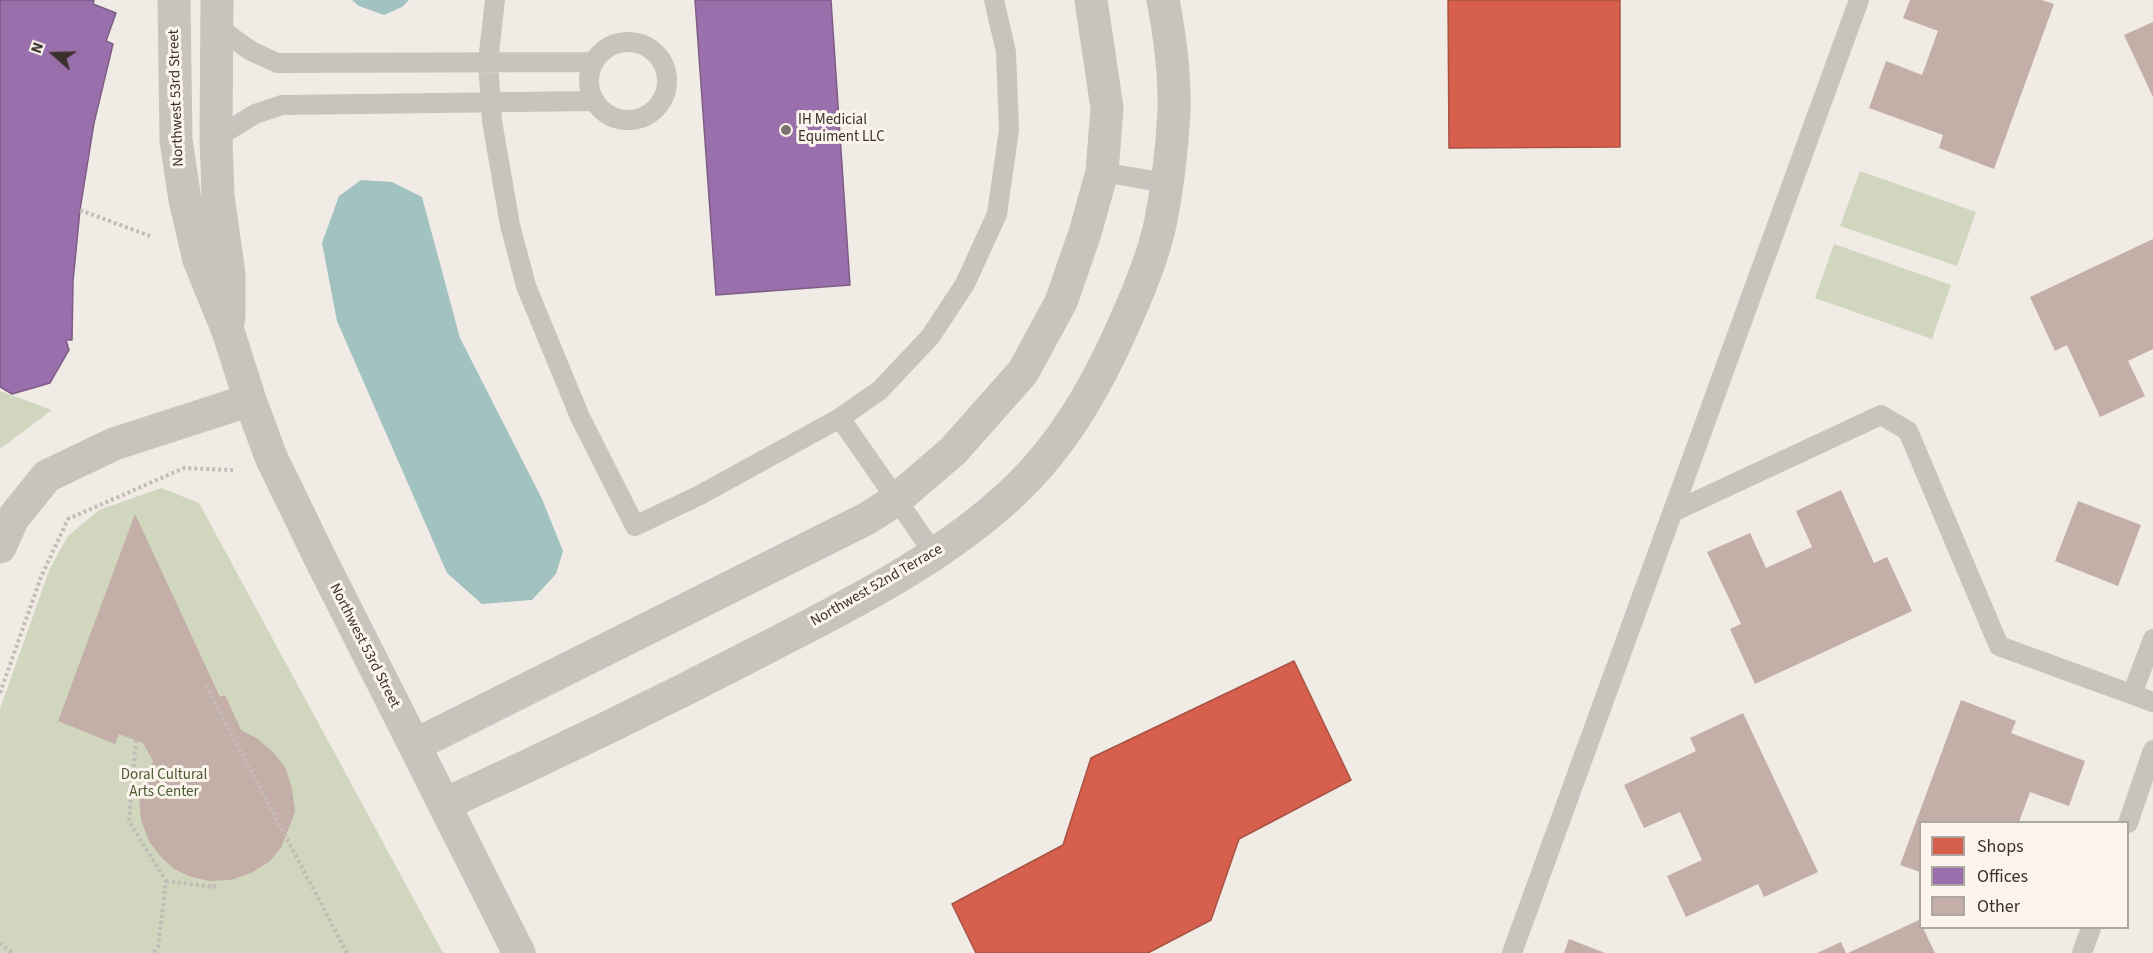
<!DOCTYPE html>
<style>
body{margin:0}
#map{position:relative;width:2153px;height:953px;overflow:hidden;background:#f0ebe5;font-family:"Source Sans 3",sans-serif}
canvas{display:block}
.legend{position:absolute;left:1919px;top:821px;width:210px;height:108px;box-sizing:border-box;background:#fbf5ee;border:2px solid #aea6a0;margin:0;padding:8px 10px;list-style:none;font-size:18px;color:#3b302b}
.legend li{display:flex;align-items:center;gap:12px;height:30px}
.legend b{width:30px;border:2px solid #aea6a0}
.north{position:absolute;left:24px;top:24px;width:60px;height:60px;-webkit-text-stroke:4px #fbf5ee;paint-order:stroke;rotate:290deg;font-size:16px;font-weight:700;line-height:24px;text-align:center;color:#3b302b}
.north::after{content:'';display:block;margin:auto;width:21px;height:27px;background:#3b302b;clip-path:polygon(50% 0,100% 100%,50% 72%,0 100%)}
</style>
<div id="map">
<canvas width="2153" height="953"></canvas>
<ul class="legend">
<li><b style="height:16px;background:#d6604d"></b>Shops</li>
<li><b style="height:16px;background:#9970ab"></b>Offices</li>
<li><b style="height:16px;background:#c3afa7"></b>Other</li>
</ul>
<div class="north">N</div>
</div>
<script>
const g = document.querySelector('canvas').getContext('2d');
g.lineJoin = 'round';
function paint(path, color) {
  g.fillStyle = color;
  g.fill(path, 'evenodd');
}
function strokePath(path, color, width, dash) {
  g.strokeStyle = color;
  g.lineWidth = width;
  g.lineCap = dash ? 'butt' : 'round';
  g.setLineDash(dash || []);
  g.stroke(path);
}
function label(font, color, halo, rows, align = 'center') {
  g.font = font + ' "Source Sans 3",sans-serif';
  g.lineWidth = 6;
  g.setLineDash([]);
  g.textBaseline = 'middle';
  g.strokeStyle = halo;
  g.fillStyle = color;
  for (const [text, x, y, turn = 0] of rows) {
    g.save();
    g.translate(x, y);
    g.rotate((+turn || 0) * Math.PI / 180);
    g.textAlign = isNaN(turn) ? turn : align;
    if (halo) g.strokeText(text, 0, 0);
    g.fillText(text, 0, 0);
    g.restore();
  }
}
paint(new Path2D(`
 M1860,171L1976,212L1957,266L1840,226Z
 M1834,244L1951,285L1932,339L1815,298Z
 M0,391L52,410L0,449Z
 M161,488L199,503L443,953H0V709L50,568L68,536L99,510Z`), '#d1d6bf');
paint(new Path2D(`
 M352,0H409L402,7L384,15L359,6Z
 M361,180L392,182L422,197L460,338L542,499L563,551L556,574L532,600L482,604L447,573L337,321L322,243L339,196Z`), '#a1c2c1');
const shops = new Path2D(`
 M1448,0H1620V147L1449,148Z
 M1294,661L1351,780L1239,839L1211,920L1148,953H976L952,904L1063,845L1091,758Z`);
paint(shops, '#d6604d');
strokePath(shops, '#a85243', 1.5);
const offices = new Path2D(`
 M0,0H94L93,4L116,13L106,41L113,44L94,123L80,210L73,281L72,340H66L69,350L50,383L12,394L0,387Z
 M695,0H831L850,285L716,295Z`);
paint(offices, '#9970ab');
strokePath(offices, '#7d5d85', 1.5);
paint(new Path2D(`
 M1910,0H2042L2054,4L1994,169L1939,148L1943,135L1869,108L1886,61L1922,75L1938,31L1903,18Z
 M2153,22V97L2124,35Z
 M2153,239V349L2128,361L2145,396L2100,417L2067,345L2055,351L2030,297Z
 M1841,490L1874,563L1887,557L1912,611L1755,684L1730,629L1741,624L1707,552L1750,533L1766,568L1812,547L1796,511Z
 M2078,501L2141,525L2118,586L2055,561Z
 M135,514L220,697L225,695L241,730L258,739L274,753L286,769L292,789L295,812L281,848L269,862L251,873L231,880L210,881L191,877L174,869L160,856L149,841L141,820L139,797L144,779L153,761L143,743L119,734L115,744L58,721Z
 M1961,700L2016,721L2011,733L2085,761L2069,806L2030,792L2019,822H1920V872L1900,865Z
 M1743,713L1818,872L1764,897L1758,884L1686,917L1667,876L1702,860L1680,812L1644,828L1624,785L1696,751L1690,738Z
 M1919,920L1920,928H1923L1935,953H1848Z
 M1569,939L1605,953H1564Z
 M1841,942L1846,953H1817Z`), '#c3afa7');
strokePath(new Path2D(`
 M80,210L150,236
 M206,685L347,953
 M0,693L41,577L68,519L184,468L233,470
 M136,740L129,821L166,881L158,947L153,953
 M166,881L214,887V881
 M0,943L12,953`), '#c2bbb6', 4, [3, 3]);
strokePath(new Path2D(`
 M495,0L488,62L492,121L510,225L526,286L580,417L635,526L700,495L840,418L880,390L930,337L965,284L997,214L1009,130L1006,52L994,0
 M216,26L251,51L277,63L594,62
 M589 81a39 39 0 1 1 78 0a39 39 0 1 1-78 0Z
 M216,138L255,114L282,105L595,101
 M1102,172L1166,183
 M840,418L935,555
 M1673,512L1881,415L1908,431L1999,646L2153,702
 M2132,694L2153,639
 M2128,823L2153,750
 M1512,953L1859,0
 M2082,953L2091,928`), '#c9c3be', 20);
strokePath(new Path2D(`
 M0,547L13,518L47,476L114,444L250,400
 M415,745L868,518L897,499L953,451L1023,372L1061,302L1085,233L1102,172L1107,108L1091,0
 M445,804C553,755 660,703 766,648C847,606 930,565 999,505C1060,453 1097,387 1128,315C1141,286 1153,255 1160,225C1167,191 1172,147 1174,112C1175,75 1170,36 1163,0`), '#c9c3be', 33);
strokePath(new Path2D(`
 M174,0L176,140L185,200L199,260L228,331L250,400L271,457L319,556L519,953
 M217,0L216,138L218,196L229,274V318`), '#c9c3be', 33);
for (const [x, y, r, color] of [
 [786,130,6,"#7a716c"]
]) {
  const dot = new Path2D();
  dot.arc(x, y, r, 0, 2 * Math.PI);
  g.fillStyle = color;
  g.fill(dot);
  strokePath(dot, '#fbf5ee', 2);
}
label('15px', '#3b302b', '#fbf5ee', [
 ["Northwest 53rd Street",177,98,-92],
 ["Northwest 52nd Terrace",877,586,-30],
 ["Northwest 53rd Street",364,646,63]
]);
label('15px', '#3b302b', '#fbf5ee', [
 ["IH Medicial",798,121],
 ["Equiment LLC",798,138]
], 'left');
label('15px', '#4a5a2e', '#fbf5ee', [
 ["Doral Cultural",164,776],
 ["Arts Center",164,793]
]);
</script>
